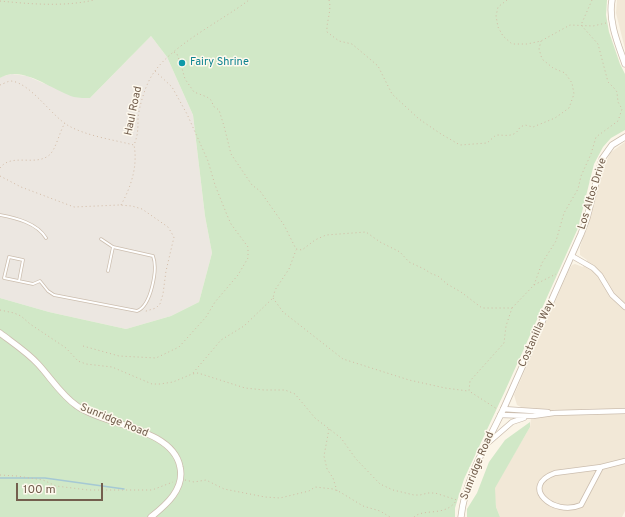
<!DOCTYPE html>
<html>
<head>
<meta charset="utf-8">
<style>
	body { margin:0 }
	#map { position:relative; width:625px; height:517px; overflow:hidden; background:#fbf5e8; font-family:Overpass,sans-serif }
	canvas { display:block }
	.scale { position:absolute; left:16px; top:483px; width:87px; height:18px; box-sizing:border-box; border:2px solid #735f4e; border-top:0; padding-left:5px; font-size:12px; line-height:14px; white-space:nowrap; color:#735f4e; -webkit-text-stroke:3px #fef9ee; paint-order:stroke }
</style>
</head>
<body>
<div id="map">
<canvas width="625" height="517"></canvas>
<div class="scale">100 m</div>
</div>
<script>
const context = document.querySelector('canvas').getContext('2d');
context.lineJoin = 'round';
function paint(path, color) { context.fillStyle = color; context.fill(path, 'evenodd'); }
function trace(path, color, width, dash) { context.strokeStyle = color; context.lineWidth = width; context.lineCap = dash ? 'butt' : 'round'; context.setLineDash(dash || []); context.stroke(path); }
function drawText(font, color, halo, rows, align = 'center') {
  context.font = font + ' Overpass,sans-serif'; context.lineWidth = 3; context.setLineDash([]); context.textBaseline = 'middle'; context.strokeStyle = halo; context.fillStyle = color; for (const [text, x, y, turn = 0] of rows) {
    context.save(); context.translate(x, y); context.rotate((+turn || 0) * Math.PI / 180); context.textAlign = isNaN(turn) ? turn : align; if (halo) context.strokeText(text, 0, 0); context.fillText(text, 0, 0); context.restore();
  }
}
paint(new Path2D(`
	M617 0H625V49L616 13Z
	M625 142V511L622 517H500L496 507 494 488 530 427 532 408H523L517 405 514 395 569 270 572 265 575 264 583 267 587 260 580 255V247L591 215 602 172 610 153Z`), '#f2e8d7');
paint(new Path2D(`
	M151 36 167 57 193 115 205 216 212 253 199 302 171 316 126 329 49 312 0 298V78L3 76 12 74 27 76 43 83 90 98Z`), '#ece7e1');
paint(new Path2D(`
	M0 0H607L606 15 609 32 620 64 625 74V130L611 138 603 147 594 164 578 228 505 391 464 479 455 508V517H0V298L49 312 126 329 171 316 199 302 212 253 205 216 193 115 167 57 151 36 90 98C85 98 79 98 74 97 53 91 22 64 0 78Z
	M530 422V427L495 488 496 507 500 517H467V509L477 493 489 462 505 440Z`), '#d1e8c7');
trace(new Path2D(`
	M0 478H45L124 489`), '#a5c8d4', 1.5);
const service = new Path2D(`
	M0 215C16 218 37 223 46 238
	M108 271 113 247
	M19 281 23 260 9 257 4 278 33 284 40 281 48 291 54 295 137 311C151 306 158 269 153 256L113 247 101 239`);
const minor = new Path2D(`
	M572 256 593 268 600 275 612 295 625 307
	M503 409 548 412
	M500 415 533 416 554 413 625 411
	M489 442 512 422 524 418
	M601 467 581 505C553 517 519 486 555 473Z
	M601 467 625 461`);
const tertiary = new Path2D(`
	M612 0C608 21 618 44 625 64
	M0 333C13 343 27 352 38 364 51 378 61 395 77 406 103 425 173 428 180 467 185 489 166 505 151 517
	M461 517C465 479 487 444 503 410 529 351 555 293 581 234L587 218 602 159 612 145 625 137`);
trace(service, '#ccbeaf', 3.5);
trace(minor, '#ccbeaf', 6);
trace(tertiary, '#ccbeaf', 7);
trace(new Path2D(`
	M329 0C332 11 326 22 327 32L339 41 352 44 364 54 378 66 392 94 419 119 441 134 460 145 487 143 496 135C506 135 515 138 520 127L525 125 533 127 555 118 569 108 574 94 572 83 565 73 553 68 542 59 539 49 541 41
	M507 0 498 7 496 16 498 27 503 36 512 44H527L541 41 570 25 593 26 606 23
	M0 1C30 4 64 7 94 0
	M174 52 177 54 181 65 185 79 194 92 207 97 212 101 213 106 219 110 224 126 231 154 252 185 260 191 284 225 296 249 302 250 315 240 326 235 366 232 380 242 400 252 409 262 424 269 432 274 438 276 447 284 461 292 482 308H512L506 326 504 343 470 381 469 391 497 409
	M0 85C3 84 8 81 11 81 31 83 52 117 69 126 87 136 114 140 134 145 138 135 138 129 138 118 139 107 145 87 151 77 168 47 220 22 249 0
	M0 168C11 153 34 166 48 156 56 151 59 132 65 123
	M0 176 21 187 74 207 119 205 132 206 142 209 168 227 174 237 166 271 163 294 160 304 156 308 143 312
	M121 205C131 187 138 166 134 145
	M534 285 542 263 556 241 564 213 578 189 581 176 591 154 596 137 618 121 622 109 618 102 617 92 614 88 608 82 598 44 581 25 592 0
	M273 298 283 312 343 359 409 380 445 388 468 391
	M512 308 534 285 556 274
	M0 310 14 313 21 316 30 324 66 348 78 361 86 364 112 367 152 384H160L173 382 192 374 198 373 245 388 264 390H285L295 394 315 418 341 438 356 459 380 484 393 490 414 495H420L428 493H435L457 500
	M83 346 119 356 156 358 179 347 206 317 215 302 238 275 248 258V247L231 224 227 215 215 185 208 161 187 114 172 87 155 71
	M193 373 221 340 244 326 273 298 275 290 289 269 296 250
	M329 429 324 456 327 469 333 478 337 491
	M0 475 17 476 43 480 56 486 88 490H152L173 482
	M185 480 194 482 206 480 224 489 265 497 280 498 309 491 315 487 333 489 340 492 363 506 380 511 390 517
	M414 517C424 508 445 517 456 501`), '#d3bba5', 1, [1, 3]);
trace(service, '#fff', 2);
trace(minor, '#fff', 4.5);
trace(tertiary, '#fff', 5.5);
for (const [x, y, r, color] of [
	[182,63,4,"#0f9aa8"]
]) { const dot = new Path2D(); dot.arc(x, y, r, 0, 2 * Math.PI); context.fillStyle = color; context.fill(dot); trace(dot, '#fef9ee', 1.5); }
drawText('11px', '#0d838f', '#fef9ee', [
	["Fairy Shrine",190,63]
], 'left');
drawText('11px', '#735f4e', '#fef9ee', [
	["Haul Road",134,111,-78],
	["Los Altos Drive",593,194,-73],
	["Costanilla Way",537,334,-66],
	["Sunridge Road",114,421,22],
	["Sunridge Road",478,466,-68]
]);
</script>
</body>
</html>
